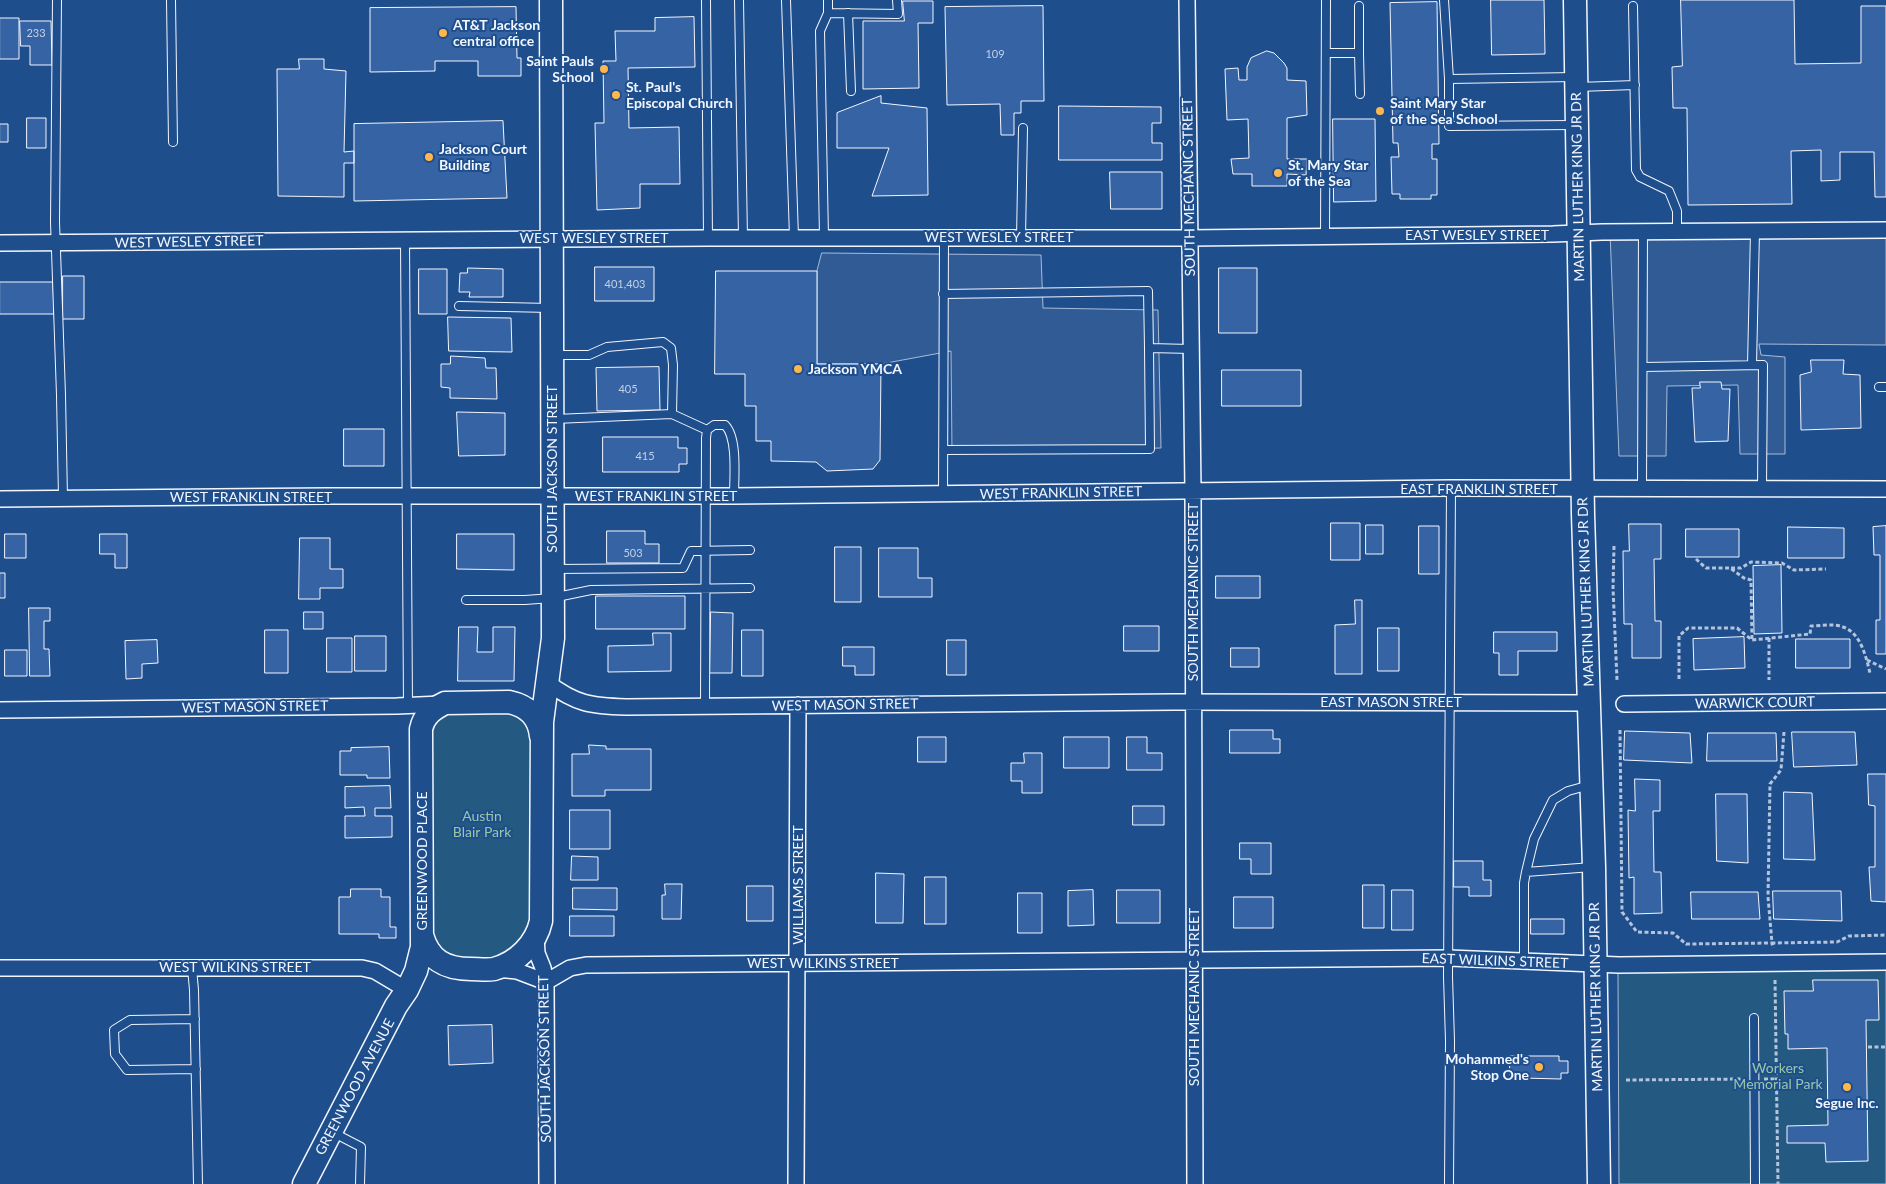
<!DOCTYPE html>
<html>
<head>
<meta charset="utf-8">
<style>
	body { margin:0 }
	canvas { display:block; background:#1f4e8c }
</style>
</head>
<body>
<canvas width="1886" height="1184"></canvas>
<script>
const context = document.querySelector('canvas').getContext('2d');
context.lineJoin = 'round';
function paint(path, color) { context.fillStyle = color; context.fill(path, 'evenodd'); }
function trace(path, color, width, dash) { context.strokeStyle = color; context.lineWidth = width; context.lineCap = dash ? 'butt' : 'round'; context.setLineDash(dash || []); context.stroke(path); }
function drawText(font, color, halo, rows, align = 'center') {
  context.font = font + ' Lato,sans-serif'; context.lineWidth = 4; context.setLineDash([]); context.textBaseline = 'middle'; context.strokeStyle = halo; context.fillStyle = color; for (const [text, x, y, turn = 0] of rows) {
    context.save(); context.translate(x, y); context.rotate((+turn || 0) * Math.PI / 180); context.textAlign = isNaN(turn) ? turn : align; if (halo) context.strokeText(text, 0, 0); context.fillText(text, 0, 0); context.restore();
  }
}
const green = new Path2D(`
	M509 702 530 712 542 911 509 963 431 955 426 716Z
	M1886 967V1184H1619L1618 971Z`);
paint(green, '#245a82');
trace(green, '#a8bbd7', 1);
const parking = new Path2D(`
	M1886 230V345L1759 344 1761 355 1785 357V454H1740L1738 385 1667 386 1666 456H1619L1610 232Z
	M822 253 1041 255 1043 308 1158 310 1161 448 952 452 951 351 881 364H817V271Z`);
paint(parking, '#305b95');
trace(parking, '#a8bbd7', 1);
const building = new Path2D(`
	M1491 0H1544L1545 54 1492 55Z
	M1681 0H1794L1795 64 1861 63V6H1886V197H1875L1874 152H1840V180L1821 181V150L1791 151 1792 204 1688 205 1687 108H1673L1672 67 1682 66Z
	M903 1H933V23H918L919 88 863 89V21H904Z
	M1437 2 1439 144H1432V159H1437V195H1431V199H1400V194H1392L1391 157H1399L1398 143H1393L1390 3Z
	M1043 6 1044 101H1021V113H1014V135H1001L1000 104 947 105 945 7Z
	M516 7 517 58H521V76H478V61H435V71L370 72V8Z
	M694 17 695 67 628 68 629 128 679 127 680 184H640V208L597 210 595 123H604L603 61H616L615 31H655V18Z
	M0 18H19V59H0Z
	M20 21H51L52 65H30V46H21Z
	M1267 51 1274 53 1284 63 1287 68V80L1306 81 1307 115 1287 118V159H1307L1306 175 1287 174V186H1252V174H1233L1231 159 1249 158 1248 119 1227 120 1225 69 1238 68 1239 80H1247V67L1251 58Z
	M299 59H324V69L346 71 344 152 354 151V163H344V197L278 196 277 69H299Z
	M881 96V103L927 108 928 195 872 196 889 148H837V113Z
	M1059 106 1161 107V123H1152V143H1162V160H1059Z
	M27 118H46V148H27Z
	M1333 119H1375L1376 201 1334 202Z
	M503 121 507 198 354 201V124Z
	M0 124H8V142H0Z
	M1110 172H1162V209H1111Z
	M595 267H654V301H595Z
	M468 268 503 269V297H469L470 292H459L460 273H467Z
	M1219 268H1257V333H1219Z
	M419 269H447V314H419Z
	M716 271H817V364H881L880 460 873 469 827 471 816 462 771 461V441H756V406H745V374H715Z
	M63 276H84V319H63Z
	M0 282H53L54 314H0Z
	M448 317 511 318 512 352 449 351Z
	M451 356 485 358 486 368H496L497 399 450 398V388L441 387V364H450Z
	M1811 360H1844L1843 374 1860 375 1861 428 1801 430 1800 375 1811 372Z
	M659 367 660 410 597 411 596 368Z
	M1222 370H1301V406H1222Z
	M1700 382H1721L1722 389H1730L1728 441 1695 442 1692 388H1700Z
	M457 412 505 413V455L459 456Z
	M344 429H384V466H344Z
	M603 437H678V448H687V464H679V472H603Z
	M1331 523H1360V560H1331Z
	M1629 524H1661V559H1654L1655 621H1661V658H1632V624H1624L1623 551H1629Z
	M1366 525H1383V554H1366Z
	M1419 526H1439V574H1419Z
	M1886 526V654H1876V620H1880V555H1874L1873 527Z
	M1788 527 1844 528V558H1788Z
	M1686 529H1739V557H1686Z
	M607 531H645V544H659V563H607Z
	M5 534H26V558H5Z
	M100 534H127V568H115V554H100Z
	M457 534H514V570L457 569Z
	M300 538H330V569H343V588H320V599H299Z
	M835 547H861V602H835Z
	M879 548H918V578H932V597H879Z
	M1781 565 1782 633 1754 634 1753 566Z
	M0 573H5V598H0Z
	M1216 576H1260V598H1216Z
	M596 596H685V629H596Z
	M1355 600H1362V674H1335V625L1355 624Z
	M29 608H50V621H44V649H49L50 676H30Z
	M304 612H323V629H304Z
	M711 612 733 613 732 673H710Z
	M1124 626H1159V651H1124Z
	M459 627H478L477 652H493V627H515L514 681H458Z
	M1378 628H1399V671H1378Z
	M265 630H288V673H265Z
	M742 630H763V676H742Z
	M1494 632H1557V651H1518V675H1499V653H1494Z
	M653 633H671V671L608 672V646L653 645Z
	M355 636H386V671H355Z
	M1744 637 1745 668 1694 670 1693 639Z
	M327 638H352V672H327Z
	M1796 639H1850V668H1796Z
	M157 640 158 663 142 664V678L126 679 125 641Z
	M947 640H966V675H947Z
	M843 647H874V675H855V666H843Z
	M1231 648H1259V667H1231Z
	M5 650H27V676H5Z
	M1230 730H1273V739H1280V753H1230Z
	M1625 731 1690 733 1692 763 1624 760Z
	M1792 732H1855L1857 765 1794 767Z
	M1708 733H1776L1777 761H1707Z
	M918 737H946V762H918Z
	M1064 737H1109V768H1064Z
	M1127 737H1147V753H1162V770H1127Z
	M589 745 606 746V749H651V790H605V796H572V754H589Z
	M389 747 390 778H367V775H340V751H351V748Z
	M1024 753H1042V793H1022V781H1011V763H1024Z
	M1868 774H1886V902L1871 901 1869 867H1875V806L1869 805Z
	M1635 779 1660 780V811H1653L1654 872H1661L1662 913 1634 914V877L1629 878 1628 810 1635 811Z
	M390 786 391 808H375V816H392V837L345 838V816H365L364 807 345 808V787Z
	M1784 792 1812 793 1815 860 1784 859Z
	M1716 794H1747L1748 863 1717 861Z
	M1133 806H1164V825H1133Z
	M570 810H610V849H570Z
	M1240 843H1271V874H1251V859H1240Z
	M572 856 598 857V880H571Z
	M1454 861H1483V880H1491V896H1469V887H1454Z
	M876 873 904 874 903 923H876Z
	M925 877H946V924H925Z
	M665 884H682L681 919H662V895H665Z
	M1363 885H1384V928H1363Z
	M747 886H773V921H747Z
	M573 888H617V910L573 909Z
	M351 889H381V897H390V927H396V938H379V934H339V897H350Z
	M1093 890 1094 925 1068 926V891Z
	M1117 890H1160V923H1117Z
	M1392 890H1413V930H1392Z
	M1773 891H1841L1842 921 1774 919Z
	M1691 892H1758L1760 919H1692Z
	M1018 893H1042V933H1018Z
	M1234 897H1273V928H1234Z
	M570 916H614V936H570Z
	M1531 919H1564V934H1531Z
	M1813 980H1878L1879 1020H1866L1868 1161 1826 1162 1825 1143H1787V1126L1828 1125 1827 1048 1788 1049V1034H1785L1784 991H1813Z
	M492 1025 493 1063 449 1065 448 1026Z
	M1510 1056H1559V1061H1568V1073H1561V1079L1521 1078V1075H1510Z`);
paint(building, '#3563a3');
trace(building, '#f2f6ff', 1);
const lane = new Path2D(`
	M57 0 55 222 61 395 63 498
	M171 0 173 142
	M706 0 708 238
	M739 0 743 238
	M786 0 794 237
	M828 0V13L898 14 897 0
	M1444 0 1449 79
	M1633 6 1636 170 1640 177 1669 191 1677 211V232
	M848 13 851 91
	M1326 53H1359V6
	M1359 53 1360 94
	M1578 87 1635 85
	M1574 125 1449 126V79L1575 77
	M824 237 820 31 828 13
	M1325 237 1326 0
	M1021 238 1023 128
	M405 240 408 705
	M943 294 1148 291 1149 348
	M459 306 550 308
	M554 355H589L607 347 663 342 671 348 673 365 672 414 555 419
	M1752 365 1755 231
	M1643 367 1763 365 1762 488
	M1879 387H1886
	M672 414 707 430
	M943 450 1150 449 1149 348 1191 349
	M1642 489 1643 231
	M943 494 944 237
	M555 569 683 568 691 551 750 550
	M466 600H525L552 598 591 590 750 588
	M705 706 706 438 707 430 714 425H725C738 438 734 478 734 496
	M1526 872 1534 839 1553 800 1568 791 1590 785
	M1524 961V883L1526 872 1592 867
	M192 968 194 990 198 1184
	M1754 1018 1755 1184
	M195 1019 130 1020 114 1030 115 1054 127 1070 196 1069
	M332 1132 361 1147 360 1184
	M1449 1184 1450 1041 1448 977 1451 488`);
const street = new Path2D(`
	M1187 0 1193 491 1195 1184
	M0 243 708 238H1189L1553 234 1602 232 1886 230
	M0 499 325 496H734L1451 488 1886 489
	M548 683C576 704 591 706 626 707L1174 702 1589 703
	M1624 704 1886 701
	M0 710 397 706 441 704
	M536 936 537 953 543 968 546 982 547 1184
	M0 968H362L375 971 407 990
	M497 969 517 971 546 982
	M546 982 570 968 586 965 1449 958 1619 965 1886 962
	M796 1184 798 705`);
const secondary = new Path2D(`
	M1575 0 1583 514 1594 867 1599 1184
	M422 935C429 960 445 969 471 969 478 969 487 970 494 969 517 963 536 944 541 921L542 722 553 638 551 0
	M304 1184 396 1006 407 990 416 971 422 947 421 729C424 715 433 709 445 703L509 702C528 706 539 717 541 736`);
trace(lane, '#f2f6ff', 10);
trace(street, '#f2f6ff', 18);
trace(secondary, '#f2f6ff', 25);
trace(new Path2D(`
	M1614 546 1613 588 1617 680
	M1696 559 1706 568H1730L1744 578 1751 580 1752 639
	M1731 568H1741L1751 562 1782 563 1794 570 1826 569
	M1769 638V680
	M1867 660 1886 669
	M1679 679V636L1688 628H1737L1752 640 1810 634 1811 626C1820 626 1834 623 1843 627 1861 633 1866 657 1870 673
	M1620 730 1622 912 1637 932 1673 933 1686 944 1772 943 1773 948
	M1784 732 1781 770 1770 784 1768 897 1772 943 1837 942 1849 936 1886 935
	M1775 980 1778 1184
	M1868 1047H1886
	M1764 1079H1777
	M1626 1080 1743 1079`), '#b3c4dc', 3, [4, 2.5]);
trace(lane, '#1f4e8c', 8);
trace(street, '#1f4e8c', 15);
trace(secondary, '#1f4e8c', 22);
for (const [x, y, r, color] of [
	[443,33,5,"#ffb74d"],
	[604,69,5,"#ffb74d"],
	[616,95,5,"#ffb74d"],
	[1380,111,5,"#ffb74d"],
	[429,157,5,"#ffb74d"],
	[1278,173,5,"#ffb74d"],
	[798,369,5,"#ffb74d"],
	[1539,1067,5,"#ffb74d"],
	[1847,1087,5,"#ffb74d"]
]) { const dot = new Path2D(); dot.arc(x, y, r, 0, 2 * Math.PI); context.fillStyle = color; context.fill(dot); trace(dot, '#1f4e8c', 2); }
drawText('11px', '#c3d1e8', null, [
	["233",36,33],
	["109",995,54],
	["401,403",625,284],
	["405",628,389],
	["415",645,456],
	["503",633,553]
]);
drawText('bold 14px', '#f2f6ff', '#1f4e8c', [
	["AT&T Jackson",453,25],
	["central office",453,41],
	["Saint Pauls",594,61,"right"],
	["School",594,77,"right"],
	["St. Paul's",626,87],
	["Episcopal Church",626,103],
	["Saint Mary Star",1390,103],
	["of the Sea School",1390,119],
	["Jackson Court",439,149],
	["Building",439,165],
	["St. Mary Star",1288,165],
	["of the Sea",1288,181],
	["Jackson YMCA",808,369],
	["Mohammed's",1529,1059,"right"],
	["Stop One",1529,1075,"right"],
	["Segue Inc.",1847,1103,"center"]
], 'left');
drawText('14px', '#f2f6ff', '#1f4e8c', [
	["SOUTH MECHANIC STREET",1189,187,-91],
	["MARTIN LUTHER KING JR DR",1578,187,-91],
	["EAST WESLEY STREET",1477,235],
	["WEST WESLEY STREET",999,237],
	["WEST WESLEY STREET",594,238],
	["WEST WESLEY STREET",189,242,-1],
	["SOUTH JACKSON STREET",552,469,-90],
	["EAST FRANKLIN STREET",1479,489],
	["WEST FRANKLIN STREET",1061,493,-1],
	["WEST FRANKLIN STREET",656,496],
	["WEST FRANKLIN STREET",251,497],
	["SOUTH MECHANIC STREET",1193,592,-90],
	["MARTIN LUTHER KING JR DR",1586,592,-92],
	["EAST MASON STREET",1391,702],
	["WARWICK COURT",1755,703,-1],
	["WEST MASON STREET",845,705,-1],
	["WEST MASON STREET",255,707,-1],
	["GREENWOOD PLACE",422,861,-90],
	["WILLIAMS STREET",798,885,-90],
	["EAST WILKINS STREET",1495,961,2],
	["WEST WILKINS STREET",823,963],
	["WEST WILKINS STREET",235,967],
	["SOUTH MECHANIC STREET",1194,997,-90],
	["MARTIN LUTHER KING JR DR",1596,997,-91],
	["SOUTH JACKSON STREET",545,1059,-91],
	["GREENWOOD AVENUE",355,1087,-62]
]);
drawText('14px', '#97c8a6', '#1f4e8c', [
	["Austin",482,816],
	["Blair Park",482,832],
	["Workers",1778,1068],
	["Memorial Park",1778,1084]
]);
</script>
</body>
</html>
